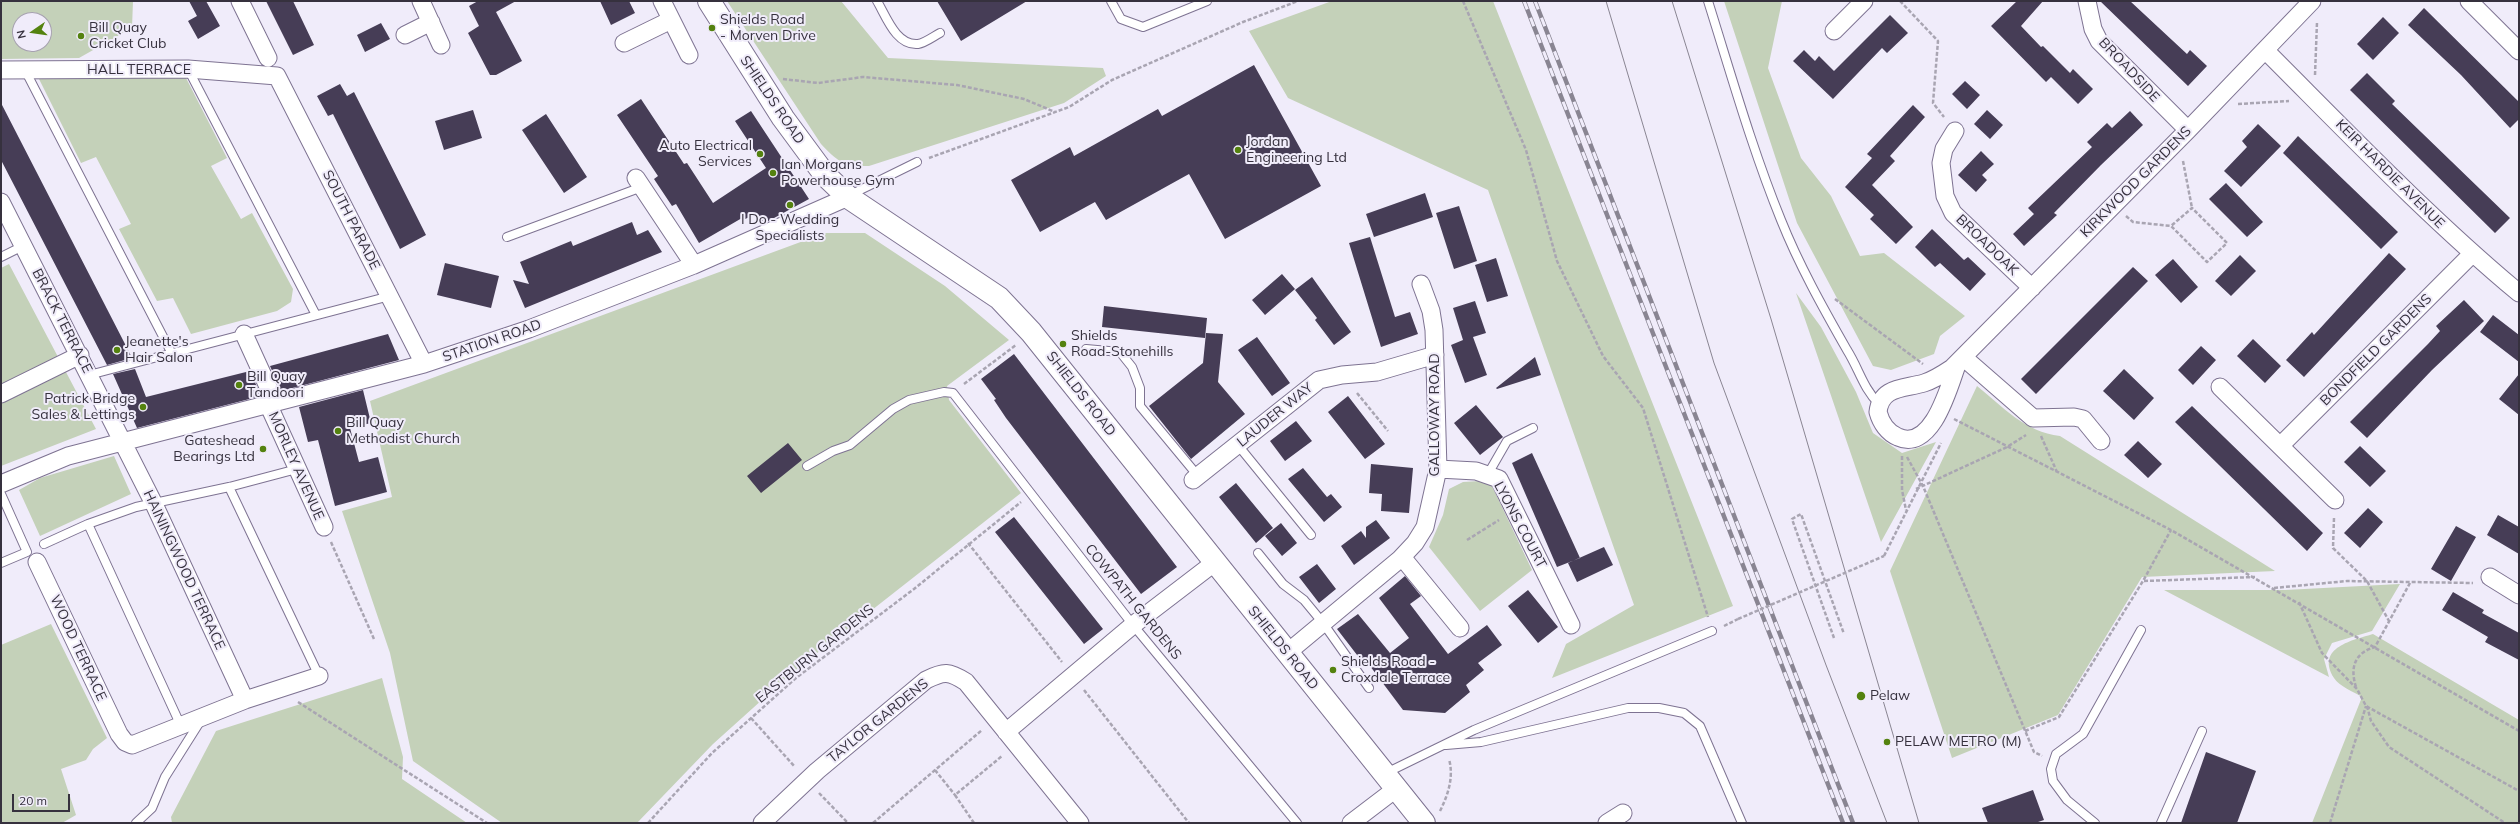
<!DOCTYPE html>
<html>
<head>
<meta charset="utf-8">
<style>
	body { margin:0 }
	#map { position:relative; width:2520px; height:824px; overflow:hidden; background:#f0ecfa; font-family:Mulish,sans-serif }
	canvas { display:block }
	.frame { position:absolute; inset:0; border:2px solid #36313e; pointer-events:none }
	.north { position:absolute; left:12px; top:12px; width:40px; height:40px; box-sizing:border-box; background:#f0ecfa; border:1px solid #a6a1af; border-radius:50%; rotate:257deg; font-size:11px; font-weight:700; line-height:16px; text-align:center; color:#36313e }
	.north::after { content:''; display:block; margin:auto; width:14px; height:18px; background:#54820f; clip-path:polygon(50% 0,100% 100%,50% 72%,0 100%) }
	.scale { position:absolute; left:12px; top:794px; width:58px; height:18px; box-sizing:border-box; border:2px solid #36313e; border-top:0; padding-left:5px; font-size:12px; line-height:14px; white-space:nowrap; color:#36313e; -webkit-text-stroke:3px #f0ecfa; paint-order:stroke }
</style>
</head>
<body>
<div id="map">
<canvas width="2520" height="824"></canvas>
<div class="frame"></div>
<div class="north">N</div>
<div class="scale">20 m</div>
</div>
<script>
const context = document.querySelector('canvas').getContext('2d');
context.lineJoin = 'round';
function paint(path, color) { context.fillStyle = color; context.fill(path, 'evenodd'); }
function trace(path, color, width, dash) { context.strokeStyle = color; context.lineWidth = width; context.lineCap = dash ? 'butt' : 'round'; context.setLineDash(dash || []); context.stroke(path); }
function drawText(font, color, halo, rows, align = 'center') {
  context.font = font + ' Mulish,sans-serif'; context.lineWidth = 4; context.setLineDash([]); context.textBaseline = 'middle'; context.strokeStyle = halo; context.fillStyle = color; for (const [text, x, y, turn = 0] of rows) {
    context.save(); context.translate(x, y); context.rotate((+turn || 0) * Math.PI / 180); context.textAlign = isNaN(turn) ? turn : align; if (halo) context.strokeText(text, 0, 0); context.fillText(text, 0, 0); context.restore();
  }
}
paint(new Path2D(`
	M1 1H133L132 28 79 58 1 59ZM20 20H44V44H20Z
	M727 1H841L888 58 1103 68 1106 76 1064 103 869 166C845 167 838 162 821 144Z
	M1332 1H1493L1733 606 1552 678 1566 644 1634 605 1488 190 1288 98 1249 31Z
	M1724 1H1782L1768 68 1801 158 1831 196 1860 256 1884 253 1965 316 1940 336 1934 354 1891 370 1873 366 1797 223Z
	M185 76 227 158 211 166 241 219 252 213 293 289 291 302 277 311 191 334 173 298 157 301 119 229 131 224 96 157 81 163 39 79Z
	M825 233H865L945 286 1009 340 947 386 949 400 1021 493 793 672 713 744 637 823H502L413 761 390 653 342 511 392 497 370 401Z
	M9 264 96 429 1 466V268Z
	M1796 293 1821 327 1856 392 1873 433 1902 453 1936 442 1881 542Z
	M1977 386C2003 407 2025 432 2060 436L2275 571 2142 577 2058 715 1952 758 1890 571Z
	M114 456 131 494 40 536 19 490 40 478Z
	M1480 481 1492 486 1532 570 1480 611 1429 547 1443 515 1449 489 1463 482Z
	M2400 584 2372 631 2332 643 2324 659 2329 677 2164 590H2285Z
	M51 624 107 738 93 749 86 760 61 769 76 815 62 823H1V645Z
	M2373 634 2519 720V823H2312L2362 697C2354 692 2339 686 2334 678 2315 647 2354 640 2373 634Z
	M382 678 403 757 402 779 467 823H172L171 817 216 731Z`), '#c4d1b9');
paint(new Path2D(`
	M189 1H206L220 26 198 39 188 21 197 16Z
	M266 1H293L314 45 293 55Z
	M478 1H516L496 12 522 61 496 75H490L468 33 479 26 469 6Z
	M600 1H629L635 13 611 25Z
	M937 1H1027L961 41Z
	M2017 1H2043L2021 26 2041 47 2043 46 2070 73 2073 69 2093 89 2078 104 2051 77 2046 82 1991 26Z
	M2100 1H2130L2187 54 2190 50 2207 66 2188 86Z
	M2424 8 2519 102V119L2510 128 2461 75 2408 25Z
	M1890 15 1908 33 1887 53 1882 48 1833 99 1793 61 1804 50 1815 61 1819 56 1834 71Z
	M2383 17 2399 33 2373 60 2357 44Z
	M381 23 390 39 365 52 357 35Z
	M1254 65 1321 186 1225 239 1189 174 1106 220 1095 202 1040 232 1011 180 1070 147 1074 156 1158 109 1162 116Z
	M2367 73 2395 101 2392 104 2510 218 2495 233 2350 90Z
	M1965 81 1980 95 1967 109 1952 94Z
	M340 84 347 96 354 92 426 235 400 249 333 114 328 116 317 96Z
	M641 99 684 164 687 163 713 203 766 168 735 121 751 111 809 199 763 224 756 214 743 220 742 218 699 243 676 204 672 206 654 179 658 176 617 115Z
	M1 103 124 342 132 358 107 365 15 187 1 160Z
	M1913 105 1925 117 1890 156 1895 161 1872 185 1913 227 1896 244 1870 219 1874 215 1845 187 1872 158 1867 154Z
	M473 110 482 138 444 150 435 121Z
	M1987 110 2003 125 1990 139 1974 124Z
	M2130 111 2143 125 2101 165 2054 213 2057 215 2024 246 2013 234 2034 214 2028 208 2092 147 2087 142 2107 123 2112 128Z
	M546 114 587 177 564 193 522 130Z
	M2258 124 2281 146 2241 187 2224 171 2247 147 2242 141Z
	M2298 136 2398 232 2381 249 2283 153Z
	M1981 151 1994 164 1982 175 1987 180 1976 192 1958 175Z
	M2226 183 2263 222 2247 237 2209 199Z
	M1425 193 1433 217 1374 237 1366 214Z
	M1459 206 1477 261 1454 269 1436 213Z
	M632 222 637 235 648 230 662 252 525 308 513 280 529 284 520 262 571 241 573 246Z
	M1932 229 1964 260 1968 257 1986 274 1970 291 1940 263 1935 267 1915 247Z
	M1370 237 1395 317 1410 312 1418 334 1381 347 1349 243Z
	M2389 253 2406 269 2304 377 2286 360 2312 332 2314 335Z
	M2240 255 2256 271 2231 296 2215 281Z
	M1496 258 1508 296 1487 302 1475 265Z
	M2173 259 2198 287 2181 303 2155 275Z
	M445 263 499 276 491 308 437 295Z
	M2133 267 2148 281 2036 394 2021 379Z
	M1282 274 1295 289 1265 315 1252 300Z
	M1312 277 1351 332 1334 345 1315 320 1317 318 1295 290Z
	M2464 300 2484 321 2432 370 2367 438 2350 422 2428 344 2440 331 2436 326Z
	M1475 301 1486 333 1473 337 1487 375 1465 383 1451 345 1463 340 1453 308Z
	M1104 306 1207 318 1205 338 1102 327Z
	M2493 315 2519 335V362L2480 332Z
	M1206 333 1223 334 1218 382 1245 414 1191 459 1149 406 1203 363Z
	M388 334 399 360 281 391 270 366Z
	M1257 337 1290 383 1272 396 1238 350Z
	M2253 339 2281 366 2265 383 2237 356Z
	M2201 346 2216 360 2193 385 2178 370Z
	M1014 354 1177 567 1141 594 1006 418 994 400 996 399 981 379Z
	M1535 357 1541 375 1497 389 1496 388Z
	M135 369 146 397 250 371 261 396 137 428 113 374Z
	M2124 369 2154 398 2134 420 2103 391Z
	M2519 374V415L2499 399Z
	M363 390 371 423 350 428 359 462 378 457 387 492 335 506 318 440 308 442 299 407Z
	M1348 396 1385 444 1365 459 1328 412Z
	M1476 405 1503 437 1480 455 1454 423Z
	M2192 406 2323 533 2307 551 2175 422Z
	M1296 421 1312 441 1285 461 1270 441Z
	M2138 441 2162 464 2148 478 2124 455Z
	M788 443 802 460 761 493 747 476Z
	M2360 446 2386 471 2370 487 2344 462Z
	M1532 453 1580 558 1557 567 1512 463Z
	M1371 464 1413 468 1409 513 1381 511 1382 494 1369 493Z
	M1303 468 1327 497 1331 494 1342 507 1324 522 1288 479Z
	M1236 483 1273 528 1256 543 1219 497Z
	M2368 508 2383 522 2360 548 2344 533Z
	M2498 515 2519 527V554L2487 535Z
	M1014 517 1103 629 1084 644 995 532Z
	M1376 520 1390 538 1354 565 1341 546 1361 531 1366 538V527Z
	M1281 523 1297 543 1282 556 1265 536Z
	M2456 526 2476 537 2451 581 2431 569Z
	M1604 547 1613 565 1577 582 1568 563Z
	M1317 564 1336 589 1319 603 1299 577Z
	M1405 576 1421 596 1410 604 1448 654 1487 625 1502 645 1478 663 1484 670 1466 685 1470 692 1445 713 1403 710 1367 662 1364 664 1337 629 1358 614 1390 653 1409 638 1379 598Z
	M1528 590 1558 627 1538 643 1508 606Z
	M2453 592 2484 610 2482 613 2519 633V660L2485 642 2488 637 2442 610Z
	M2206 752 2256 771 2237 823H2181Z
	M2033 790 2044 820 2035 823H1988L1982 808Z`), '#463d56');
const lane = new Path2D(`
	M877 1C886 16 896 46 918 44 925 43 934 36 940 33
	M1111 1 1121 19 1143 27 1207 1
	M1708 1C1731 74 1752 149 1781 220 1799 265 1823 308 1847 350 1859 369 1863 388 1879 404
	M188 69 316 315
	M25 70 171 352
	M850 195 917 162
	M507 237 642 187
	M1 257 23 246
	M1086 349 1120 352 1132 367 1140 388V406L1198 476
	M89 375 390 296
	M1237 444 1311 535
	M807 466 833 451 850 445 893 409 909 400 944 392 953 393 1133 625 1297 823
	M1488 474 1507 441 1533 428
	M229 487 319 676
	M1 494 27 552 1 563
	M88 524 181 726
	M44 544 88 524 136 507 229 487 297 469
	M1258 553 1283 584 1304 600 1323 623 1369 688
	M1446 745 1481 742 1628 708H1659L1684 713 1700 726 1742 823
	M1386 773 1474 730 1712 631
	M136 823 152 808 165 777 201 720
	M2095 823 2067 800 2053 781 2051 769 2056 754 2083 734 2141 630
	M2161 823 2202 731`);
const street = new Path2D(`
	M240 1 268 58
	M421 1 441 45
	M662 1 689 55
	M2087 1 2093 29 2099 41 2188 130
	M2469 1 2519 51
	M1834 31 1864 1
	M405 35 431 22
	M624 43 671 20
	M2265 50C2348 133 2429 218 2519 293
	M1 70 188 69 277 76 424 364
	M1955 131 1944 149 1941 163 1945 196 1953 213 2032 288
	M636 178 694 265
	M1 202 154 504 245 700
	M244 334 275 402
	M1963 357 2033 418 2074 417 2083 419 2101 441
	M1958 362C1950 383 1933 453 1898 437 1888 433 1881 423 1878 412 1881 386 1904 389 1924 383 1934 380 1943 374 1952 368L2188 130 2312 1
	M2220 387 2335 500
	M1 394 80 355
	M268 404 324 527
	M2280 446 2472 254
	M1438 469 1476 471 1499 479 1571 625
	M1193 480 1319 380 1342 375 1377 372 1435 355
	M1 484 68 456 424 364 529 329 694 265 848 197
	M1402 557 1460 628
	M37 562 119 734 125 742 132 745 245 700 319 676
	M2490 577 2519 595
	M1287 653 1400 559 1415 543 1425 527 1438 469 1434 330 1431 311 1421 284
	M1006 732 1133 625 1214 563
	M762 823 817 771 926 680C944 671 949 671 966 682L1080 823
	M1351 823 1397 788
	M1607 823 1623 813`);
const primary = new Path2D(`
	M709 1 783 118 825 175 848 197 999 298 1031 332 1424 823`);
trace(lane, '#7e7392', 10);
trace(street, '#7e7392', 19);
trace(primary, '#7e7392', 24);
trace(new Path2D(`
	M1463 1 1526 150 1557 261 1603 356 1643 408 1708 617
	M1900 1 1938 41 1933 103 1944 117
	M2315 75 2317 22
	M783 79 818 83 863 77 957 85 1024 99 1055 112
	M2238 104 2289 101
	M929 158 1069 107 1112 80 1243 22 1298 1
	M2183 161 2192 208
	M2126 216 2133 222 2171 226 2207 262 2227 243 2192 208 2171 226
	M1835 299 1923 364
	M964 384 1016 345
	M1357 393 1388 431
	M1954 419 2171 530 2519 731
	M2041 436 2057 472
	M1902 456V490L1906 510
	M1907 457 1923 486 2034 752 2042 756
	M1916 489 2007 447 2026 435
	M2334 518 2333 548 2367 581 2389 621
	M1467 540 1499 520
	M331 542 374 639
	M968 543 1062 662
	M1884 556 1941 443
	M2144 581 2255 577
	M2274 588 2347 581 2473 583
	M2299 602 2322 653 2357 689 2366 706 2519 791
	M1724 626 1738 619
	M1834 638 1792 519 1801 514 1844 634
	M2356 687C2350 668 2354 653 2375 647L2410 583
	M1084 690 1189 823
	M298 702 487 823
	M2367 706 2371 721 2389 747 2505 823
	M751 718 795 767
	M2025 731 2059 717 2143 581 2171 530
	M935 770 955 795
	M819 793 848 823
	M1440 811C1448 795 1454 777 1449 759
	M648 823 712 753 796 678 914 589 1021 502
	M873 823 982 730
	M974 823 955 795 1002 756
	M2330 823 2366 706`), '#a9a5b2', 2.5, [4, 2]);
trace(lane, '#fff', 8);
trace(street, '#fff', 17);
trace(primary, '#fff', 22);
trace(new Path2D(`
	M1606 1 1714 363 1826 665 1887 823
	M1672 1 1771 319 1919 823`), '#898592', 1);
const rail = new Path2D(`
	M1524 1 1843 823
	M1535 1 1853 823`);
trace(rail, '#898592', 4.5);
trace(rail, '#f0ecfa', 3, [9]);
trace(new Path2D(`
	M1738 619 1884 556`), '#a9a5b2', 2.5, [4, 2]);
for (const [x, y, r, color] of [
	[712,28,4,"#54820f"],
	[81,36,4,"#54820f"],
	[1238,150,4,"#54820f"],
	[760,154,4,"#54820f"],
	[773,173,4,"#54820f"],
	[790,205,4,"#54820f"],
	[1063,344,4,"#54820f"],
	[117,350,4,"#54820f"],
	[239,385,4,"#54820f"],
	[143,407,4,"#54820f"],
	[338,431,4,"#54820f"],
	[263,449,4,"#54820f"],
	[1333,670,4,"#54820f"],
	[1861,696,5,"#54820f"],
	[1887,742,4,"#54820f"]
]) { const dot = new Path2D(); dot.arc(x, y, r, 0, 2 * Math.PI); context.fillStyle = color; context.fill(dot); trace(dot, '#f0ecfa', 1.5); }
drawText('14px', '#36313e', '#f0ecfa', [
	["Shields Road",720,20],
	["- Morven Drive",720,36],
	["Bill Quay",89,28],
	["Cricket Club",89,44],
	["Jordan",1246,142],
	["Engineering Ltd",1246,158],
	["Auto Electrical",752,146,"right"],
	["Services",752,162,"right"],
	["Ian Morgans",781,165],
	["Powerhouse Gym",781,181],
	["I Do - Wedding",790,220,"center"],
	["Specialists",790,236,"center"],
	["Shields",1071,336],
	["Road-Stonehills",1071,352],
	["Jeanette's",125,342],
	["Hair Salon",125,358],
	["Bill Quay",247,377],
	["Tandoori",247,393],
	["Patrick Bridge",135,399,"right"],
	["Sales & Lettings",135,415,"right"],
	["Bill Quay",346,423],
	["Methodist Church",346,439],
	["Gateshead",255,441,"right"],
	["Bearings Ltd",255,457,"right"],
	["Shields Road -",1341,662],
	["Croxdale Terrace",1341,678],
	["Pelaw",1870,696],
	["PELAW METRO (M)",1895,742]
], 'left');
drawText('14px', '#36313e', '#f0ecfa', [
	["HALL TERRACE",139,70],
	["BROADSIDE",2129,70,47],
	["SHIELDS ROAD",772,100,56],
	["KEIR HARDIE AVENUE",2390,174,45],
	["KIRKWOOD GARDENS",2136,182,-45],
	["SOUTH PARADE",351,220,63],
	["BROADOAK",1987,245,44],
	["BRACK TERRACE",62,321,63],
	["STATION ROAD",492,341,-19],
	["BONDFIELD GARDENS",2376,350,-45],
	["SHIELDS ROAD",1081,394,52],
	["LAUDER WAY",1275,415,-39],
	["GALLOWAY ROAD",1435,415,-90],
	["MORLEY AVENUE",296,466,66],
	["LYONS COURT",1520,525,62],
	["HAININGWOOD TERRACE",184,570,65],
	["COWPATH GARDENS",1133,602,51],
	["WOOD TERRACE",78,648,65],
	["SHIELDS ROAD",1283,648,51],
	["EASTBURN GARDENS",815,654,-39],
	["TAYLOR GARDENS",878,721,-39]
]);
</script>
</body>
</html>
